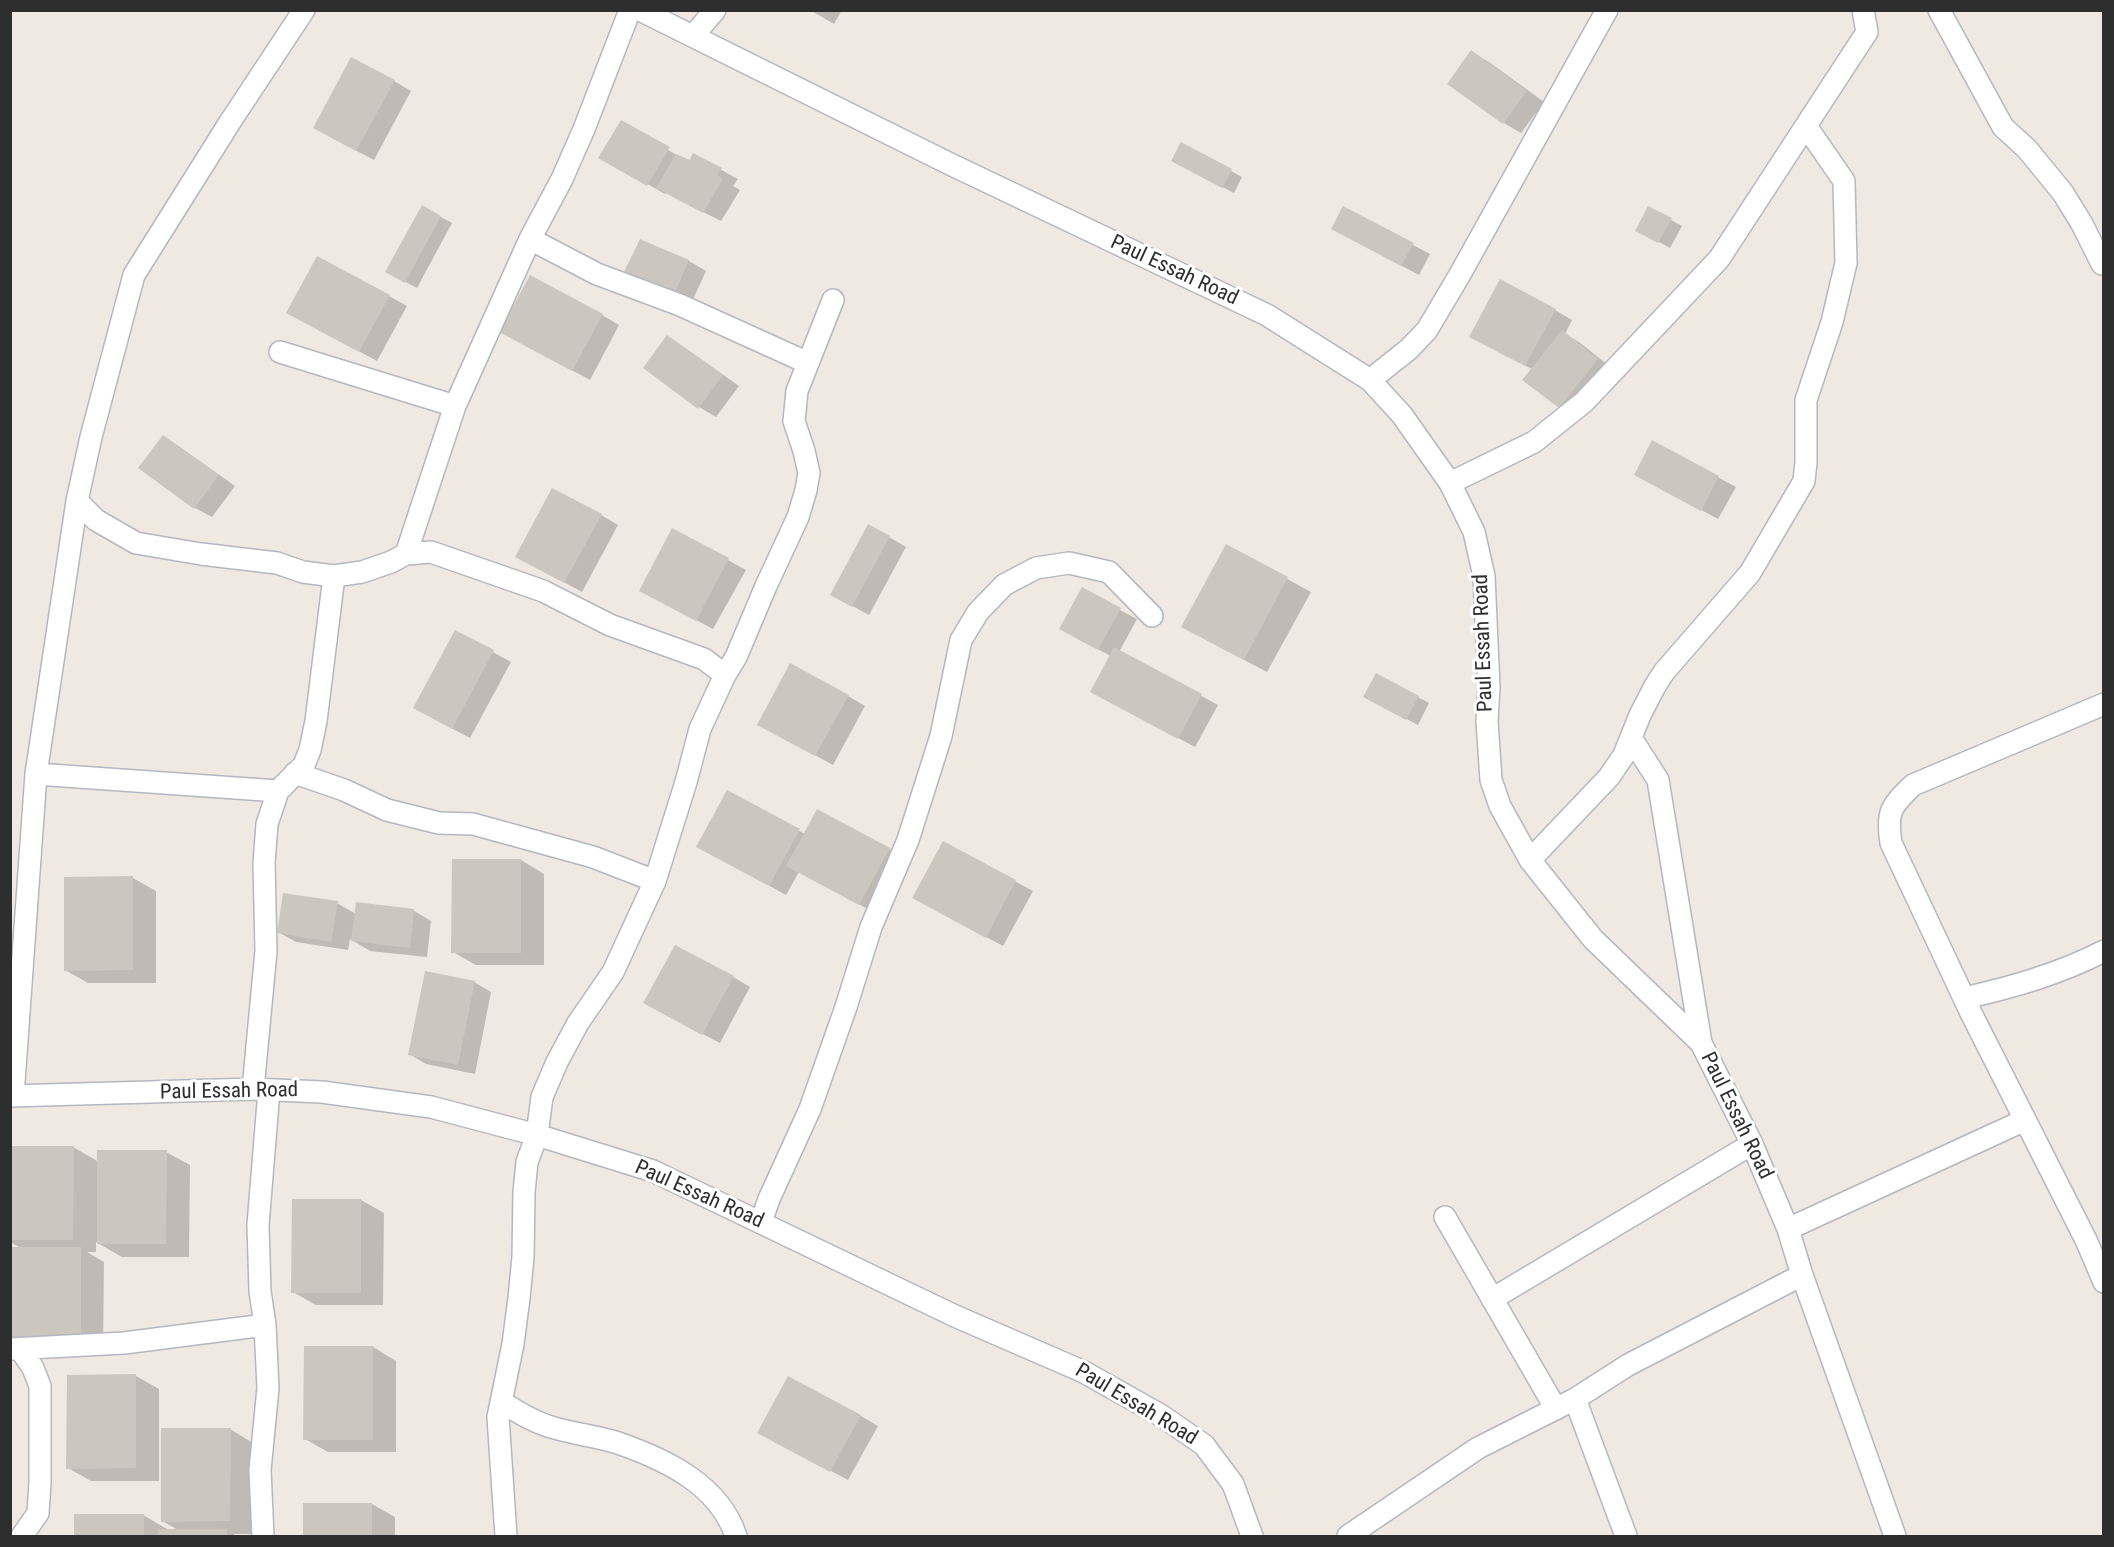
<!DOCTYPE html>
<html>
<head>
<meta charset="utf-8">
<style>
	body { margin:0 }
	#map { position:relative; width:2114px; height:1547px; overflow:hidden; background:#efe9e1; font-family:"Roboto Condensed",sans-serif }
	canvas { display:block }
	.frame { position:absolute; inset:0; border:12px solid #2e2e2e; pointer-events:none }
</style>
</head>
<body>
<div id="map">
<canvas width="2114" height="1547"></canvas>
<div class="frame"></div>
</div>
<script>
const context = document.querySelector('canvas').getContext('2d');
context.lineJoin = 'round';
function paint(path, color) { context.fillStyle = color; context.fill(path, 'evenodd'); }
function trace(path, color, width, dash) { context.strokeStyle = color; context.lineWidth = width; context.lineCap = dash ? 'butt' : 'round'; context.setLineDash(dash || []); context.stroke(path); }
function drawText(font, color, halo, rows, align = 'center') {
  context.font = font + ' "Roboto Condensed",sans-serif'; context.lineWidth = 6; context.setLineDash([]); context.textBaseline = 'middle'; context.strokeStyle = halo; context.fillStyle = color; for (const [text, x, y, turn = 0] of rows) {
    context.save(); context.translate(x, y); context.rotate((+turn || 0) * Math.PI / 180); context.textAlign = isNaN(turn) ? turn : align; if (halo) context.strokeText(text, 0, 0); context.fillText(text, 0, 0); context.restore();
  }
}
paint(new Path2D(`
	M810 10H842L834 24Z
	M1472 52 1489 62 1544 102 1521 133 1504 123Z
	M394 81 411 91 374 160 332 138Z
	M621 122 690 163 694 155 738 179 733 186 740 190 721 221 666 193 665 194 600 157Z
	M1182 144 1242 177 1234 193 1184 167Z
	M422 207 452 223 417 288 387 272Z
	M1649 208 1682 226 1670 248 1637 230Z
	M1350 238 1413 245 1430 254 1419 275Z
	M641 241 689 261 706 271 690 306 642 283Z
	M389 296 407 306 377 361 305 322Z
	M1555 310 1572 320 1565 334 1579 342 1614 370 1577 417 1560 407 1524 379 1532 369 1488 346Z
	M602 315 619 325 590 380 518 341Z
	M667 337 684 347 739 386 716 417 699 407Z
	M163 437 180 447 235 486 212 517 195 508 140 468Z
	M1653 442 1736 487 1718 519 1653 484Z
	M601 515 618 525 582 592 534 566Z
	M673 530 746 570 713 629 658 600Z
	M889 537 906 547 869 615 849 604Z
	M1227 546 1311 592 1267 672 1206 640Z
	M1120 610 1137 619 1119 652 1218 705 1195 747 1109 701 1111 656 1078 639Z
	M456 632 511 662 470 738 432 718Z
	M848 696 865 706 833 765 776 734Z
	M1418 697 1429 703 1418 725 1376 703Z
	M727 792 805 834 889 849 906 859 877 914 799 872 786 895 715 856Z
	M944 843 1033 891 1003 946 932 908Z
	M521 860 544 874V965H476L453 952Z
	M65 878H133L156 891V983H88L65 970Z
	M337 903 356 914 358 904 414 911 431 921 427 957 370 951 350 939 348 950 296 942 278 932Z
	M733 977 750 987 720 1043 662 1013Z
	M474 982 491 992 475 1074 426 1064 409 1054Z
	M10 1147H73L99 1162 166 1152 190 1165 189 1257H122L96 1242V1252H87L104 1262 103 1353H36L21 1248 10 1242Z
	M361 1200 384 1213 383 1305H316L293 1292Z
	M373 1347 396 1361V1452H328L305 1439Z
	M136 1376 159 1389V1481H91L68 1468Z
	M861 1416 878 1426 848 1480 776 1442Z
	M230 1429 253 1443V1534H233L237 1536H76V1515H143L167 1529V1531H180L162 1521Z
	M304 1504H372L395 1517V1536H304Z`), '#0003');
paint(new Path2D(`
	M1471 50 1527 91 1503 124 1447 84Z
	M351 57 395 80 356 151 313 128Z
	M621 120 670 147 647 186 598 158Z
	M1181 142 1232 169 1222 188 1171 161Z
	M693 153 722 168 717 175 723 179 703 213 656 188 676 154 690 160Z
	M422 205 441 216 405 283 385 272Z
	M1343 206 1414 243 1401 266 1331 229Z
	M1648 206 1672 218 1658 243 1635 231Z
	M640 239 689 260 673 297 623 274Z
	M317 256 390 295 359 352 286 313Z
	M530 275 603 314 572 371 499 332Z
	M1500 279 1556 309 1525 366 1469 337Z
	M1562 330 1598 359 1559 408 1522 380Z
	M667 335 723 375 698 409 643 368Z
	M163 435 219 475 194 509 138 468Z
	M1652 440 1719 476 1701 511 1634 475Z
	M552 488 602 514 564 583 515 557Z
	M868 524 890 536 852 607 830 595Z
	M672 528 729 558 696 621 639 591Z
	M1226 544 1288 577 1244 660 1181 627Z
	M1082 587 1121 608 1098 650 1059 629Z
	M455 630 494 650 452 729 413 708Z
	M1114 647 1202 694 1178 739 1090 692Z
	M790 663 849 695 815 756 757 725Z
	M1376 673 1419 696 1406 720 1363 697Z
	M727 790 800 829 769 886 696 847Z
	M817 809 890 848 859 905 786 866Z
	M943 841 1016 880 986 938 912 898Z
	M452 859H521V953H451Z
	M133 876V970L64 971V877Z
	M283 893 338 901 331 942 277 933Z
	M356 902 414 909 410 948 351 941Z
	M675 945 734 976 702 1035 643 1003Z
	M425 971 475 981 458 1065 408 1055Z
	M10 1146H74L73 1240H10Z
	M97 1150H167L166 1244H97Z
	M292 1199H361V1293H291Z
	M11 1247H81V1341H11Z
	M304 1346H373V1440H303Z
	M136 1374V1468L66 1469 67 1375Z
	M788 1376 861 1415 830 1472 757 1433Z
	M161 1428H231L230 1521 161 1522Z
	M303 1503H372V1536H303Z
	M74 1514H144V1536H74Z
	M158 1529H227V1536H158Z`), '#cbc7bf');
const minor = new Path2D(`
	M640 10 950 164 1267 315 1370 380 1402 415 1450 483 1474 532 1484 576 1489 687 1487 721 1491 780 1500 806 1530 860 1593 939 1701 1043 1752 1144 1788 1229 1802 1275 1895 1536
	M1939 10 2003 127 2027 149 2063 193 2082 224 2102 264
	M693 36 715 10
	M530 239 597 274 680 305 808 363
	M280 352 455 406
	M1370 380 1409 349 1427 330 1459 276 1607 10
	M1450 483 1534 442 1584 402 1719 259 1867 32 1863 10
	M77 501 96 520 136 543 201 554 277 563 303 572 334 576 362 572 391 562 406 554 431 552 543 591 610 625 704 659 725 675
	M406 554 455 406 530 239 562 179 584 129 630 10
	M2104 704 1913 785C1891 806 1886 812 1891 843L1971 1013 2086 1240 2104 1282
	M1631 738 1658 780 1701 1043
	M295 773 344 790 387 810 439 823 473 824 593 857 655 881
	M36 774 278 791
	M1530 860 1609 777 1624 755 1640 715 1655 686 1664 672 1750 573 1804 481 1806 462V400L1832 322 1846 263 1844 181 1806 126
	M1965 998C2013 987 2059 974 2104 951
	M253 1089 266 951 264 863 267 824 278 791 304 765 310 750 316 721 334 576
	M10 1096 253 1089 322 1092 431 1107 537 1135 653 1171 955 1316 1084 1372 1162 1416 1204 1445 1233 1484 1252 1536
	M13 1096 36 774 77 501 91 437 134 275 230 122 304 10
	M1445 1217 1556 1409
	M761 1222 769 1199 810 1109 846 1007 871 927 908 840 941 736 961 640 978 612 1004 585 1036 568 1069 563 1109 572 1152 616
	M1788 1229 2025 1120
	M1492 1299 1752 1144
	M10 1349 124 1343 265 1325
	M20 1349 33 1368 40 1386V1483L38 1513 22 1536
	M1575 1399 1626 1536
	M502 1402C517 1412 534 1422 551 1427 573 1434 597 1436 618 1443 667 1460 719 1485 736 1536
	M263 1536 260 1470 268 1388 265 1325 260 1291 258 1225 269 1090
	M506 1536 498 1417 513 1344 519 1298 523 1257 524 1192 527 1162 537 1135 542 1097 557 1062 578 1023 613 972 655 881 686 782 700 729 725 675 736 657 766 586 798 517 806 490 809 473 804 451 794 421 797 391 833 300
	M1348 1536 1478 1448 1575 1399 1628 1365 1802 1275`);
trace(minor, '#b4b7c1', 24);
trace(minor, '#fff', 21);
drawText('21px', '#2e2e2e', '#fff', [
	["Paul Essah Road",1174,271,25],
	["Paul Essah Road",1484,643,-92],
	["Paul Essah Road",229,1092,-1],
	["Paul Essah Road",1736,1116,64],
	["Paul Essah Road",699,1195,24],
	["Paul Essah Road",1136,1405,31]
]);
</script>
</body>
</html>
